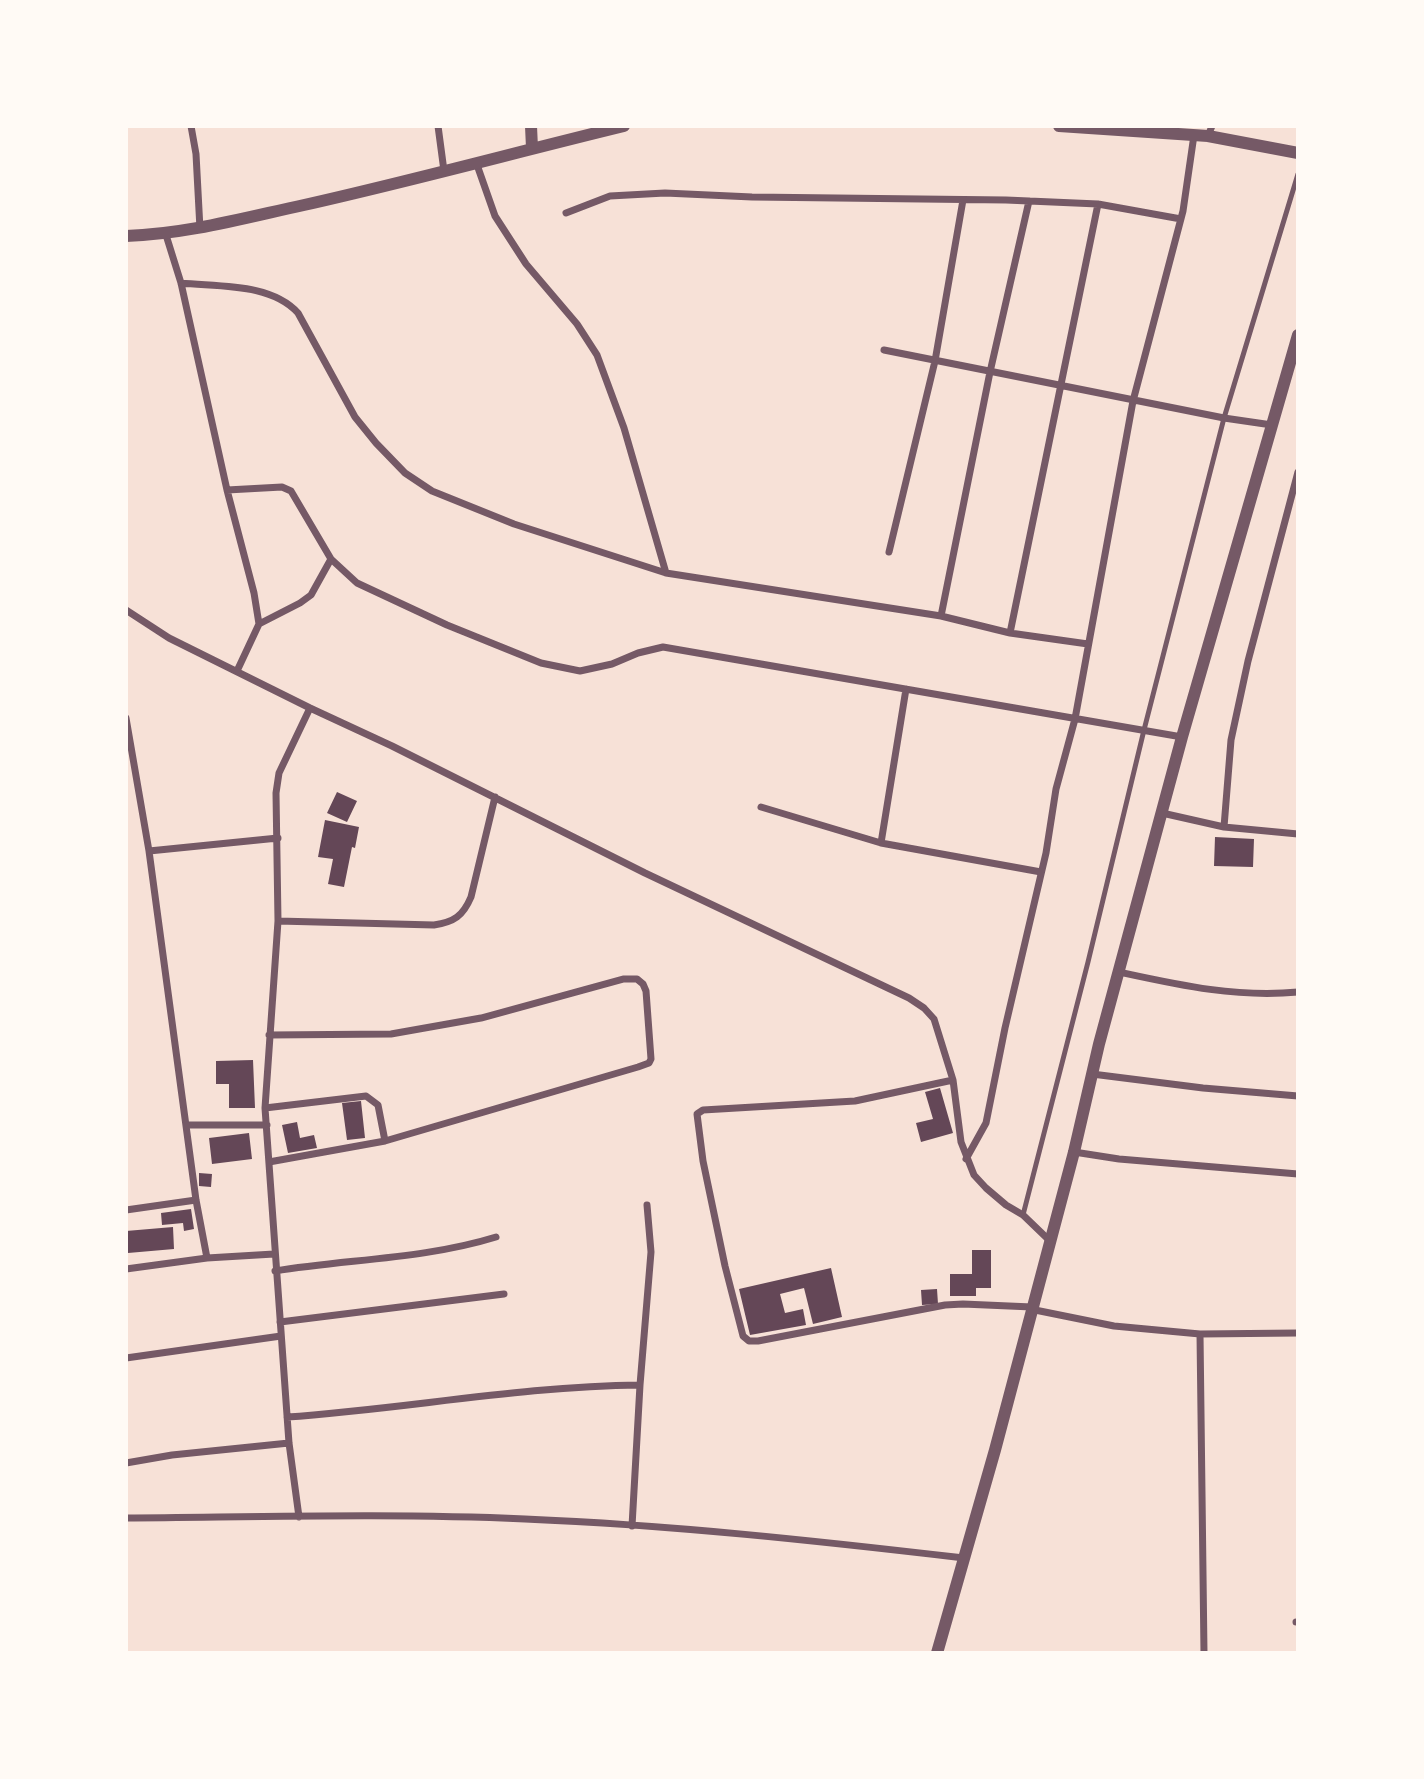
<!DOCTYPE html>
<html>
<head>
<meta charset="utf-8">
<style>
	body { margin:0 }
	#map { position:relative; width:1424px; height:1779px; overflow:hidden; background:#f7e1d7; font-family:"Space Grotesk",sans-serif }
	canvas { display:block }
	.frame { position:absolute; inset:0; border:128px solid #fffaf5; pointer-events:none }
</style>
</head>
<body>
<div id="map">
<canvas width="1424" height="1779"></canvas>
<div class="frame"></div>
</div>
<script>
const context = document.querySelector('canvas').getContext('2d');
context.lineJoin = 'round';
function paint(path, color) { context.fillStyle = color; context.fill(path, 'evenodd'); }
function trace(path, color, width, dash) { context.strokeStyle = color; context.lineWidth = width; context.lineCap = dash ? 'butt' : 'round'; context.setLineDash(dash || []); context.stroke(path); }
paint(new Path2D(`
	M337 792 357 801 347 822 327 813Z
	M325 820 359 827 355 848 352 847 344 887 328 884 333 859 318 857Z
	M1215 837 1254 839 1253 867 1214 866Z
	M253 1060 255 1108H229V1084H216V1061Z
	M940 1088 953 1133 921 1142 916 1123 933 1119 925 1092Z
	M361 1101 365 1138 347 1140 342 1103Z
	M297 1122 300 1138 314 1135 317 1148 288 1153 282 1125Z
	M249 1133 252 1159 212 1164 209 1138Z
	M199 1173 212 1174 211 1187 199 1186Z
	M191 1209 194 1229 184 1231 183 1223 162 1225 161 1213Z
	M173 1227 174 1249 128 1253 126 1231Z
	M972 1250H991V1288H976V1296H950V1274H972Z
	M831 1268 842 1317 813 1324 804 1288 780 1294 785 1313 803 1309 806 1325 750 1335 739 1289Z
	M937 1289 938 1304 922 1305 921 1290Z`), '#644757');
trace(new Path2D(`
	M1023 1215 1088 962 1144 730 1224 418 1298 174`), '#755966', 5);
trace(new Path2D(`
	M191 126 196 154 200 229
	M438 126 444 171
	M1208 136 1212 126
	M476 162 495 216 526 264 577 324 597 355 624 428 666 573
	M566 213 610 196 665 193 752 197 1006 200 1098 204 1181 219
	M166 235 181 283 227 490 254 593 259 624 237 671
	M181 283C219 287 271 283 298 313L355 417 376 443 405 473 432 491 514 524 666 573 941 616 1010 633 1088 644
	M884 350 1224 418 1272 425
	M227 490 282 487 291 491 331 559 357 583 447 625 541 663 580 671 612 664 638 653 663 647 1182 737
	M889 552 935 361 963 200
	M126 610 169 638 310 708 392 746 645 873 909 998 924 1008 934 1019 953 1080 961 1142 974 1175 986 1188 1006 1205 1023 1215 1050 1241
	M941 616 990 372 1029 201
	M259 624 300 603 311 595 331 559
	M1010 633 1098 204
	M126 718 149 851 196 1200 207 1258
	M761 807 881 843 1041 872
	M1162 813 1224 827 1298 834
	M1224 827 1231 740 1248 661 1298 472
	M881 843 906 689
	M149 851 278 838
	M278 921 434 925C454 922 463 916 471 897L495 797
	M1119 972C1179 985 1237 998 1298 992
	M1092 1074 1203 1088 1298 1096
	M953 1080 855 1101 703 1110 697 1114 703 1161 725 1266 743 1336 749 1341H758L945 1305 963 1304 1032 1307 1035 1310 1114 1326 1200 1334 1298 1333
	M265 1108 366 1096 378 1105 385 1141
	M187 1125H267
	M1074 1152 1119 1159 1298 1174
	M966 1159 986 1123 1005 1028 1046 853 1056 789 1075 719 1133 401 1183 211 1194 135
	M269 1162 385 1141 638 1067 649 1063 651 1059 646 991 643 984 637 979H623L481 1018 391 1034 269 1035
	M126 1210 196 1200
	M126 1269 207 1258 274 1254
	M275 1271C349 1259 425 1259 496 1237
	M280 1322 504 1294
	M1200 1334 1204 1653
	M126 1358 281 1336
	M287 1417C404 1409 522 1386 640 1385
	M126 1463 172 1455 289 1443
	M299 1517 289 1443 265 1108 278 921 276 793 279 773 310 708
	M126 1518C259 1517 392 1513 525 1519 672 1525 818 1541 964 1558
	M632 1526 640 1385 651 1252 647 1205
	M1296 1622H1298`), '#755966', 7);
trace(new Path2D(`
	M531 126 532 148
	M1059 126 1208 136 1298 153
	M126 236C187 234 244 218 304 205 411 181 517 152 624 126
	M937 1653 995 1450 1074 1152 1099 1044 1182 737 1298 335`), '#755966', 12);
</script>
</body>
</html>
